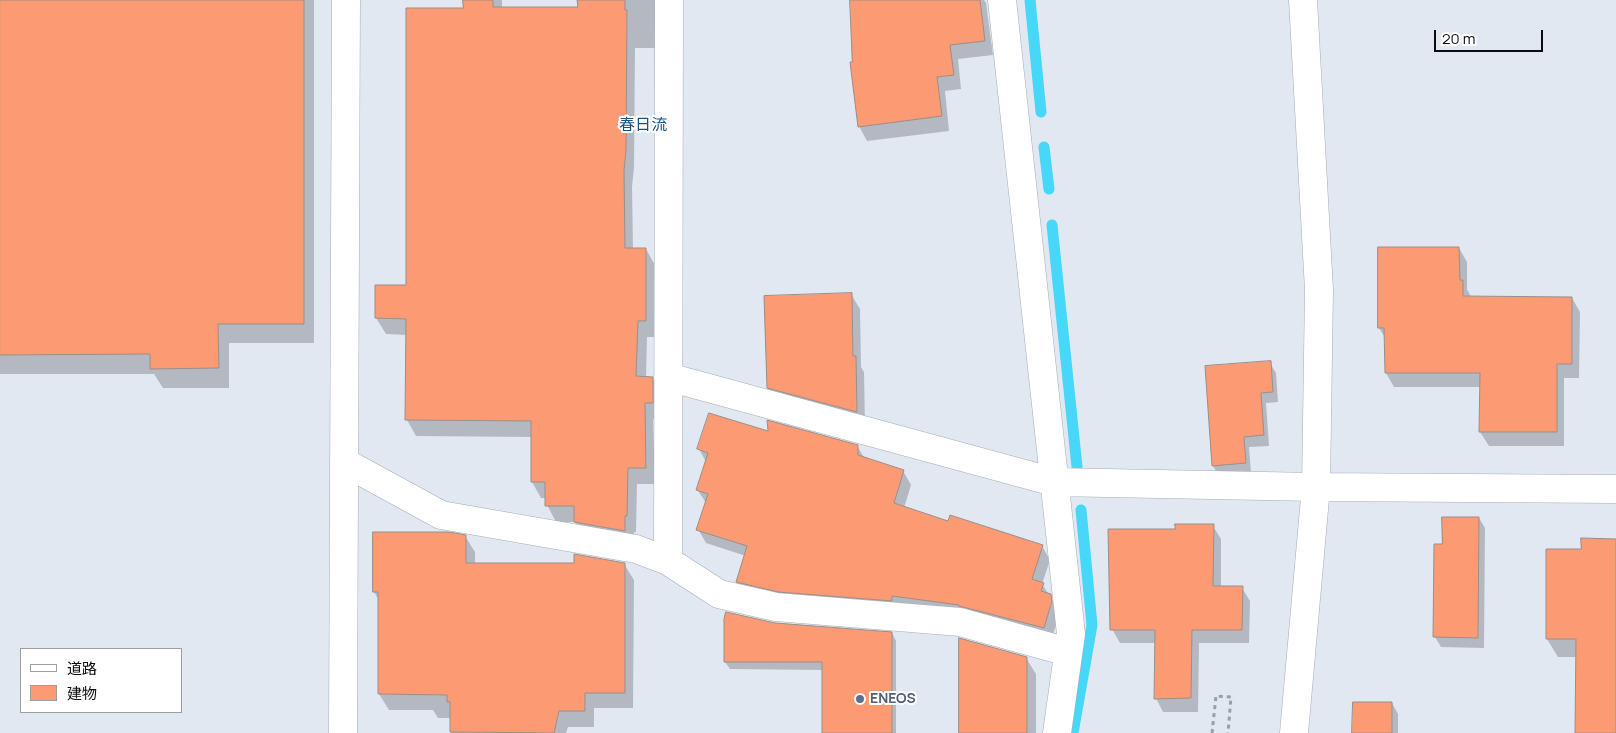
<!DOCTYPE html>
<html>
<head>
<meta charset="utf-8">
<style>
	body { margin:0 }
	#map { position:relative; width:1616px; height:733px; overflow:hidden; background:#e1e8f2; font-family:Manrope,"Noto Sans JP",sans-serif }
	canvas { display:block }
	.legend { position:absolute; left:20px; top:648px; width:162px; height:65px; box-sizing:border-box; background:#fff; border:1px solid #9d9e9f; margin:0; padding:6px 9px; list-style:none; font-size:15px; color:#0a0c0f }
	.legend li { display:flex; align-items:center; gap:10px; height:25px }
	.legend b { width:25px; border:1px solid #9d9e9f }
	.scale { position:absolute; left:1434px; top:30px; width:109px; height:22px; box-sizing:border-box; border:2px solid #0a0c0f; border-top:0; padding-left:6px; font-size:15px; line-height:18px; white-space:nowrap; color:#0a0c0f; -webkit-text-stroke:4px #fff; paint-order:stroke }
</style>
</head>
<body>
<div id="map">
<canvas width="1616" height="733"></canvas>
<ul class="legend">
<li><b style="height:6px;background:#fff"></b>道路</li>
<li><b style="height:14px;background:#fb9a73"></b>建物</li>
</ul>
<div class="scale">20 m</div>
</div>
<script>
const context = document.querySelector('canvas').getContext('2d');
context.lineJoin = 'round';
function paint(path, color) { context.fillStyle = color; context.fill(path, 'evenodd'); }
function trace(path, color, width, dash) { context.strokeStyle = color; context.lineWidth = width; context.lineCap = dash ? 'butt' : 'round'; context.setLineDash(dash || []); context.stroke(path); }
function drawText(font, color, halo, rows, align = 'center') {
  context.font = font + ' Manrope,"Noto Sans JP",sans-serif'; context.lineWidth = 4; context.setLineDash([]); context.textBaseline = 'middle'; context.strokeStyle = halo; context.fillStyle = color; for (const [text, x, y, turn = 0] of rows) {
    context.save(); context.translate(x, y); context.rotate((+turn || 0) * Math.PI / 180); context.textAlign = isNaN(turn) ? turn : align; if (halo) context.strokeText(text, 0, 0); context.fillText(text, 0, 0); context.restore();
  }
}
paint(new Path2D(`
	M0 0H314V343H229V388H163L154 374H0Z
	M464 0H502V9L579 8V0H655V48H635L634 168 632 187 633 249H646L655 265V337H647L646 378H652L661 394V419H653L655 484H637L636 532H634V547L585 538 575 522H556L547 505V498H541L532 482V437L416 436 407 420V335L386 334 376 318V287H407L464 9Z
	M851 0H984L986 3 993 55 958 59 961 89 945 91 949 131 867 141 859 126Z
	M1459 248 1467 262V289L1471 297 1572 298 1580 312 1579 378H1564V446H1489L1480 432 1481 387H1394L1386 373V339L1379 328Z
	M851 294 860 309 861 367 864 372 865 427 777 402 768 387Z
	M1270 363 1276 373 1278 402 1266 403 1269 446 1249 447 1251 473 1219 476 1213 466Z
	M769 433 857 446 865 459 903 471 911 485 904 508 949 523 1042 546 1050 560 1042 584 1058 609 1059 615 1051 641 745 595 737 582 746 556 706 543 698 529 706 503 697 489 706 462 699 449Z
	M1479 518 1485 528 1484 648 1441 647 1435 637V545L1444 546Z
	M1213 526 1221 539V588H1242L1250 601 1249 643H1199L1198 712H1163L1156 698V643H1120L1112 629 1176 530Z
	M465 536 475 552V564H624L634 580 633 708H594V727H568L566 733H451V718H438L433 710H389L379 694V600L374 592Z
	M1616 540V733H1576L1577 657H1558L1547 639 1583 551Z
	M725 619 892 633 896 641V733H824V670L730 669 725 662Z
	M1026 658 1036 674V733H960Z
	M1392 703 1398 714V733H1354Z`), '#0003');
trace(new Path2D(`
	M1030 0 1041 112
	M1044 147 1049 189
	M1052 225 1077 467
	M1073 733 1092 625 1081 510`), '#47d7f9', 11);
const building = new Path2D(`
	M0 0H304V324H218L219 368 150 369V354L0 355Z
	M463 0H493V7H578L577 0H625V10H627L626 151 624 170 625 248H646V321H638L636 376 653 377V403H645L646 468H628L627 516H625V531L574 522V506H545V482H531V421L405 420 406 319 375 318V285H406V8H463Z
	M850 0H980L985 41 950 45 954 75 937 77 942 116 858 127 850 62H852Z
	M1378 247H1459L1460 280H1463V296L1572 297V364H1557V432H1479L1480 373H1385L1384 328H1378Z
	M852 293 853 356H856L857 412 767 388 764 296Z
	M1271 361 1273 392 1261 393 1264 435 1244 437 1246 463 1212 466 1205 366Z
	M709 413 768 431 767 420 858 445V455L904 470 894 503 948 521 950 515 1043 545 1032 579 1044 583 1041 591 1051 594 1052 601 1044 628 959 606V605L892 596V601L778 592 736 582 747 546 696 530 708 494 696 490 708 453 697 449Z
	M1442 517H1479L1478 638 1433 637 1434 544H1442Z
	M1175 524H1214L1213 586H1243L1242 630H1192L1191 698 1154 699 1155 630H1110L1108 529H1175Z
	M373 532H449L466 535V563H574V554L625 563V693H585V711H559L554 733 450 732V702H447V695L378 694V592H373Z
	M1581 538 1616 539V733H1575L1576 639H1546V549H1581Z
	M726 612 775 623 892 632V733H822V662H724V619Z
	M959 638 1027 657V733H959Z
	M1353 702H1392V733H1352Z`);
paint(building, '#fb9a73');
trace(building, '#998e89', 1);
const minor = new Path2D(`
	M1002 0 1071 634 1057 733
	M668 377 1054 482 1316 487 1616 489
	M344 462 441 515 636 549 668 561 719 594 776 607 960 622 1068 652
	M668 561 669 0
	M343 733 346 0
	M1294 733 1316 487 1319 290 1303 0`);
trace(minor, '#a5acb5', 29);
trace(new Path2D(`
	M1212 733 1216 696 1231 697 1228 733`), '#999fa6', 3, [4, 4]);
trace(minor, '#fff', 28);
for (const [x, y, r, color] of [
	[860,699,5,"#5c6f8a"]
]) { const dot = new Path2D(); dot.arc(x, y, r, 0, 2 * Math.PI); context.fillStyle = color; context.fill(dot); trace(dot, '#fff', 2); }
drawText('bold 14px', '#4e5e75', '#fff', [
	["ENEOS",870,699]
], 'left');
drawText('16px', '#1a5283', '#fff', [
	["春日流",643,126]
]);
</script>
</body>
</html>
